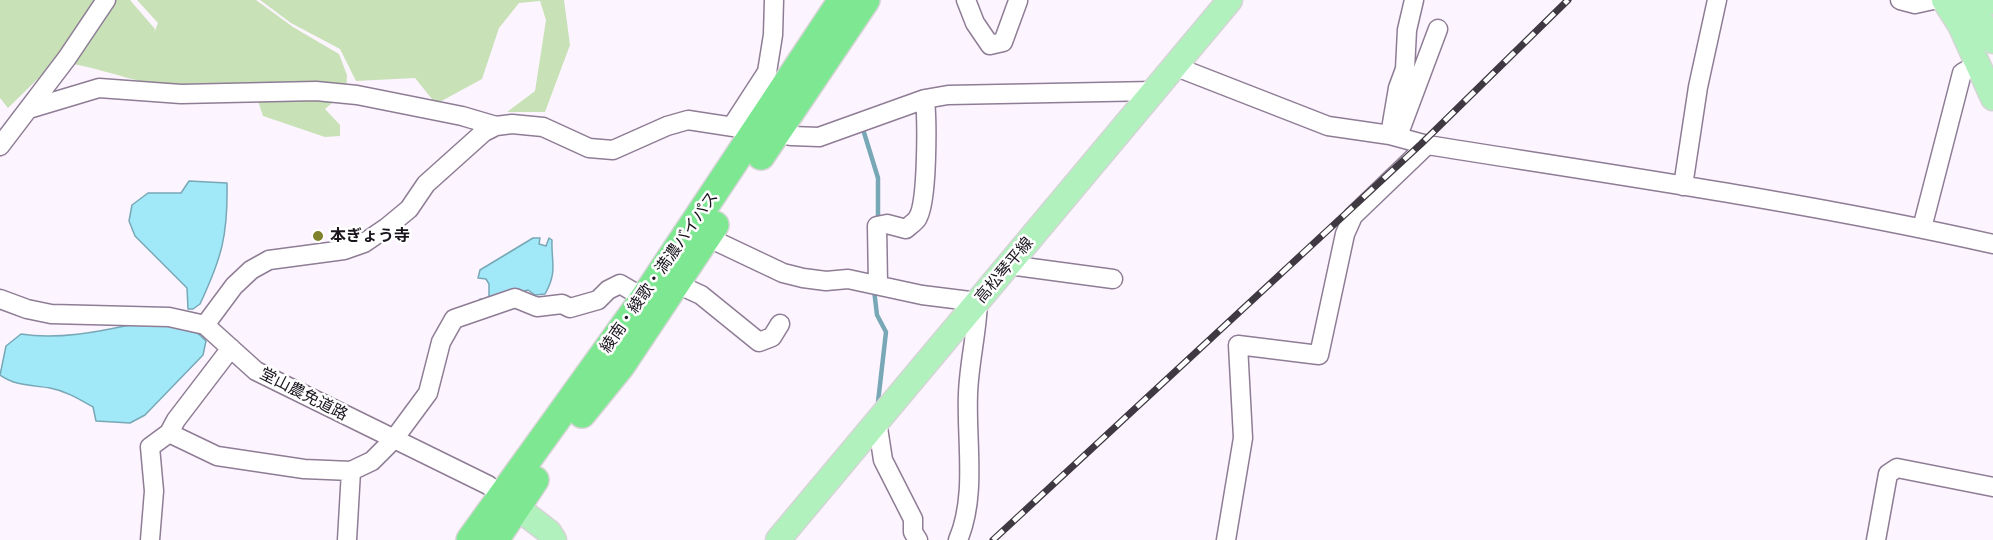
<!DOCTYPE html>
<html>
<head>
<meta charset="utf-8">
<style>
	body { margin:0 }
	canvas { display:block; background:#fcf4ff }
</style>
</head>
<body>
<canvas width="1993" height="540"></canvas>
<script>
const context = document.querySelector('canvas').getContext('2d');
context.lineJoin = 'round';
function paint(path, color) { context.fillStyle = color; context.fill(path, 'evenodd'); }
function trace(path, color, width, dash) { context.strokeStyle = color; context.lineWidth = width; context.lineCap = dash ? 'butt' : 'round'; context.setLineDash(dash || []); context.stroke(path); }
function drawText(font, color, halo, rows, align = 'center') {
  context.font = font + ' Ubuntu,"Noto Sans JP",sans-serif'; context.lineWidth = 5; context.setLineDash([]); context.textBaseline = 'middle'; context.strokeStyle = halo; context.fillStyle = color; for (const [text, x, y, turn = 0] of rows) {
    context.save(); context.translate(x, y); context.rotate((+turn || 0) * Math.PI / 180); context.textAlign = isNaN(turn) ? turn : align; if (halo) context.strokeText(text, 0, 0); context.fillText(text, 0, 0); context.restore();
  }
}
paint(new Path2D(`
	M0 0H130L155 29 154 33 158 23 137 0H256L293 27 339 54 347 75 346 92C293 91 238 94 185 89 140 85 100 67 56 61L8 108 0 98Z
	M260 0H564L570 45 545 112H507L535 91 546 20 540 1 519 3 499 28 482 79 436 104 415 78 356 81 340 49 291 23Z
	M256 95 339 97 325 109 340 125V136L325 137 263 116Z`), '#c9e1b7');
const water = new Path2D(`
	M189 181 227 183C228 235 222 257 200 304L193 309H188L187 288 135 236 129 221 132 205 148 193H181Z
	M533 238H540L539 244 546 246 549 238 552 240C551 262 558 271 545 294L535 295 528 290 484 303 480 299 485 300 489 296V284L486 279 478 278 480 270Z
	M134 324C162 325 187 319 206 341L203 355 145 415 130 423 96 421 93 407C79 399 66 391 50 388 31 385 16 386 0 375L6 346 21 334C57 340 98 332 134 324Z`);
paint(water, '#a1e8f8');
trace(water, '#78a8b6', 1.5);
trace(new Path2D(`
	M862 126 878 178V219
	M874 290 877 315 886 332 878 402`), '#78a8b6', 4.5);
const minor = new Path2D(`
	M966 0 975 23 990 45 1003 42 1018 1
	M1900 0 1915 4 1933 0
	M1174 66 1328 126 1390 135 1427 145C1616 175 1806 202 1993 244
	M29 109 99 88 181 94 316 91 357 95 462 116 496 126
	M732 126 767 72 773 35 774 0
	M1399 133 1438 29
	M1390 135 1398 88 1405 69 1407 30 1414 0
	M0 146 67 58 106 0
	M1683 186 1698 87 1717 0
	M1922 228 1962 73 1977 64
	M707 237 783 273 803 278 826 281 848 279 922 295 978 302C977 333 969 363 968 394 966 440 977 496 958 540
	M1009 265 1113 279
	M878 284 877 226 887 224 906 229C909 226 914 223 917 219 928 204 927 120 925 99
	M0 299 27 309 51 314 169 317 205 325 256 371 488 485 502 496
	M205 325 234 286 251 270 269 260 344 250 364 243 386 228 409 209 426 184 484 132 496 126 512 124 543 127 589 148 613 150 667 126 688 120 792 136 819 137 925 99 948 95 1154 91
	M877 421 883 460 913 519V532L918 540
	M169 433 217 456 304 469 351 471 372 461 394 439 428 393 441 342 454 319 515 298 537 307 562 304 570 308 598 300 608 290 620 284 644 298 677 284 701 295 759 342 772 337 780 324
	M150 540 154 491 150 447 169 433 176 420 231 348
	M347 540 351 471
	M1226 540 1243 438 1238 345 1319 355 1345 234 1353 216 1427 145
	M1876 540 1888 474 1897 468 1993 487`);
const major = new Path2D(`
	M1944 0 1960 25 1993 98
	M1968 0 1993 41
	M1992 0 1993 2
	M502 496 549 532 554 540
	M778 540 1230 0`);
const highway = new Path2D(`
	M761 156 866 0
	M582 414 621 366 715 225
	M470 540 644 298 842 0
	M495 540 535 480`);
trace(minor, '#8e7d95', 21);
trace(major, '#d6d5d6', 27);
trace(highway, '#d6d5d6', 30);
trace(minor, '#fff', 18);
trace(major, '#b1f1bd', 24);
trace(highway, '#7de891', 27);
const rail = new Path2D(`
	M993 540 1421 144 1568 0`);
trace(rail, '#3f3942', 7);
trace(rail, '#fff', 4.5, [14]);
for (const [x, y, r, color] of [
	[318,236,6,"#80822b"]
]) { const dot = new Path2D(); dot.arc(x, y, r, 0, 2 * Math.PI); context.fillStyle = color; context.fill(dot); trace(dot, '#fff', 2); }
drawText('bold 16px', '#1a141d', '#fff', [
	["本ぎょう寺",330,236]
], 'left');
drawText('16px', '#1a141d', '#fff', [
	["高松琴平線",1004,270,-50],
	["綾南・綾歌・満濃バイパス",659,272,-55],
	["堂山農免道路",304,394,27]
]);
</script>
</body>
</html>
